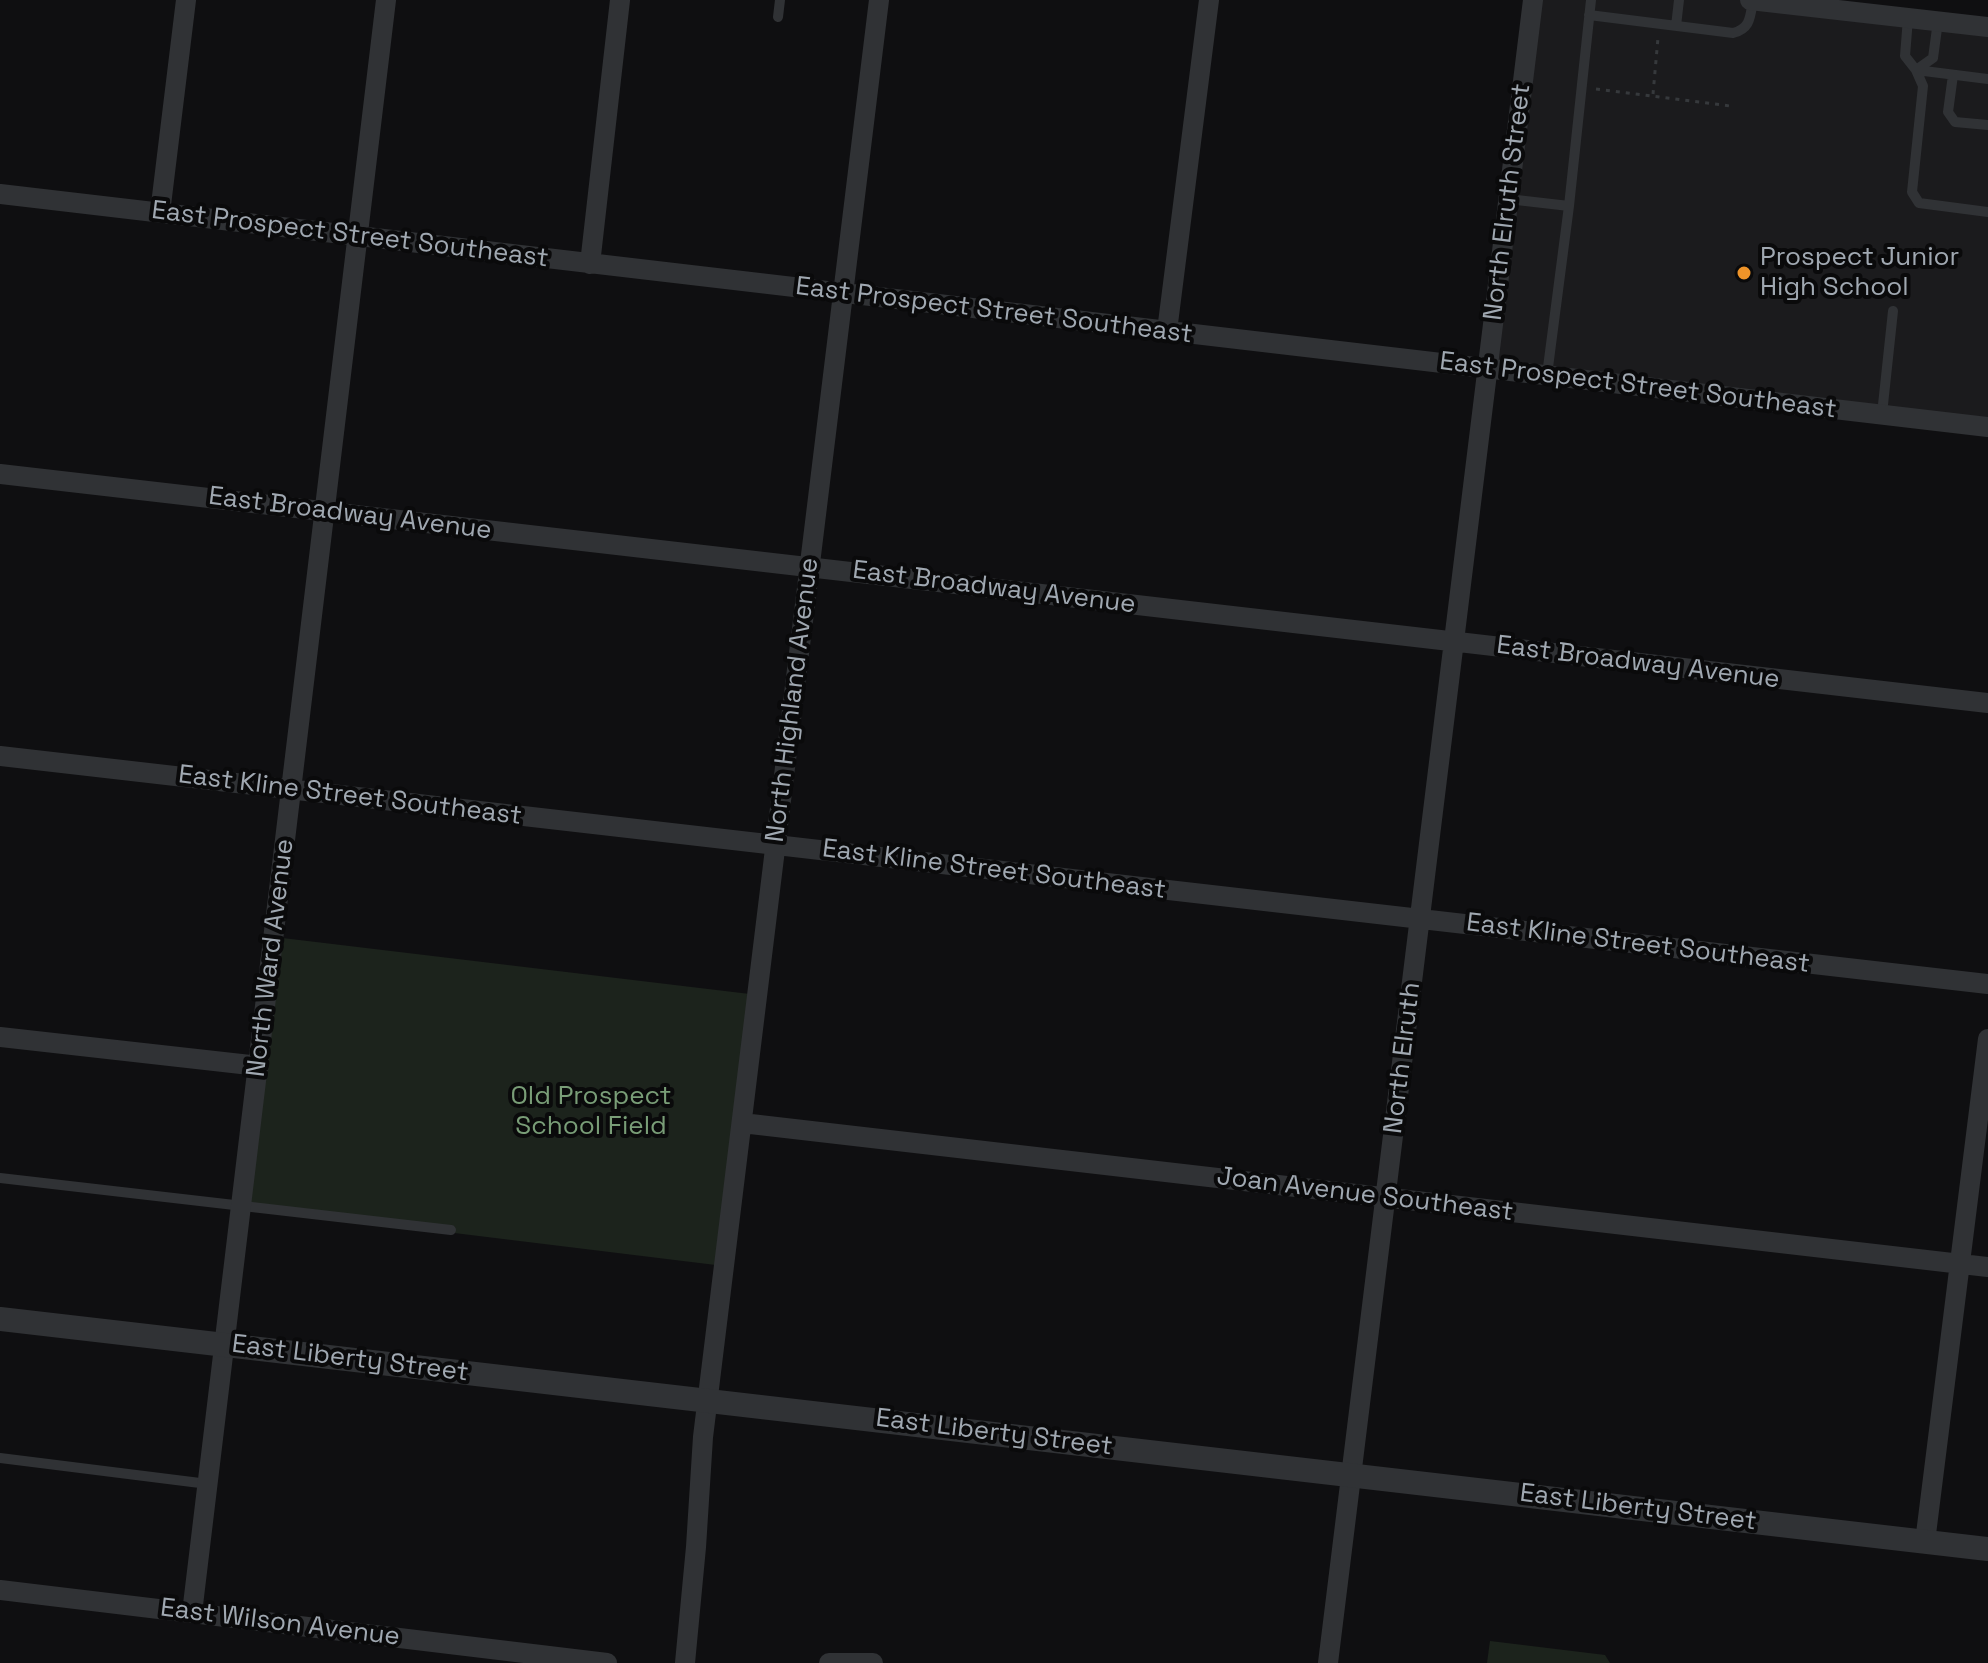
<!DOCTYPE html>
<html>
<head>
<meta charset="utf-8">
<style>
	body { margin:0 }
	canvas { display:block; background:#0f0f11 }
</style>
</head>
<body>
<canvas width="1988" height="1663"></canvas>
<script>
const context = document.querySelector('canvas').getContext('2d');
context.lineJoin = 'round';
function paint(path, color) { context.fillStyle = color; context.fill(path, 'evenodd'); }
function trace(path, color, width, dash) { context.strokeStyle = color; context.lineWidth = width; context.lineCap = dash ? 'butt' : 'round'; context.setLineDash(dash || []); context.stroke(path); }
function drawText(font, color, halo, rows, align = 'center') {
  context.font = font + ' "Space Grotesk",sans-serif'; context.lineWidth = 8; context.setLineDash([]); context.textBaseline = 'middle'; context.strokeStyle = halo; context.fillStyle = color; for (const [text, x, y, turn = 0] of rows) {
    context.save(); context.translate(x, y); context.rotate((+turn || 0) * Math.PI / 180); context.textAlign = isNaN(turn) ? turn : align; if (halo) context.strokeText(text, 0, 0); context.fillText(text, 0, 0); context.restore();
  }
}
paint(new Path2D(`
	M1533 0H1750L1988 27V427L1488 368Z`), '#1b1b1d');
paint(new Path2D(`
	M274 937 758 995 724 1266 242 1207Z
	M1490 1641 1605 1655 1610 1663H1487Z`), '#1c231c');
trace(new Path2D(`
	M1596 89 1730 106
	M1653 94 1658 38`), '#36393c', 3, [4, 6]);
trace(new Path2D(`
	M1589 15 1733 33C1751 28 1750 17 1753 0
	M778 17 780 0
	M1908 18 1905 56 1916 70 1933 58 1938 21
	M1676 26 1679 0
	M1916 70 1923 86 1912 192 1919 203 1988 212
	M1916 70 1988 79
	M1953 75 1948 112 1955 122 1988 125
	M1508 199 1569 206 1547 375
	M1569 206 1591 0
	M1882 414 1893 311
	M0 1178 451 1230
	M0 1458 208 1484`), '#303235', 10);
trace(new Path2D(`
	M1750 0 1988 27
	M0 194 1988 427
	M160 213 186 0
	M590 264 620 0
	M1167 331 1209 0
	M0 474 1988 703
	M0 756 1988 984
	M0 1037 259 1066
	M742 1123 1988 1267
	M1925 1542 1988 1039
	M0 1590 607 1663
	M192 1613 386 0
	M685 1663 696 1547 703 1437 879 0
	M829 1663H873
	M1328 1663 1533 0`), '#303235', 20);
trace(new Path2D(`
	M0 1319 1988 1549`), '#303235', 24);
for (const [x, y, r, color] of [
	[1744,273,8,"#ef9429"]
]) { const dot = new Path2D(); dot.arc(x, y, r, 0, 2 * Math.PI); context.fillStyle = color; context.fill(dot); trace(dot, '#0a0a0b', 3); }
drawText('26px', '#a0a8b1', '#0a0a0b', [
	["North Elruth Street",1508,202,-83],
	["East Prospect Street Southeast",350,235,7],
	["East Prospect Street Southeast",994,311,7],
	["East Prospect Street Southeast",1638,386,7],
	["East Broadway Avenue",350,514,7],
	["East Broadway Avenue",994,588,7],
	["East Broadway Avenue",1638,663,7],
	["North Highland Avenue",793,700,-83],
	["East Kline Street Southeast",350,796,7],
	["East Kline Street Southeast",994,870,7],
	["East Kline Street Southeast",1638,944,7],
	["North Ward Avenue",271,958,-83],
	["North Elruth",1403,1058,-83],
	["Joan Avenue Southeast",1365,1195,7],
	["East Liberty Street",350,1359,7],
	["East Liberty Street",994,1433,7],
	["East Liberty Street",1638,1508,7],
	["East Wilson Avenue",280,1623,7]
]);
drawText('26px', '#a0a8b1', '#0a0a0b', [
	["Prospect Junior",1760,258],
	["High School",1760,288]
], 'left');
drawText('26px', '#799d77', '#0a0a0b', [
	["Old Prospect",591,1097],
	["School Field",591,1127]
]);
</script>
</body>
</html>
